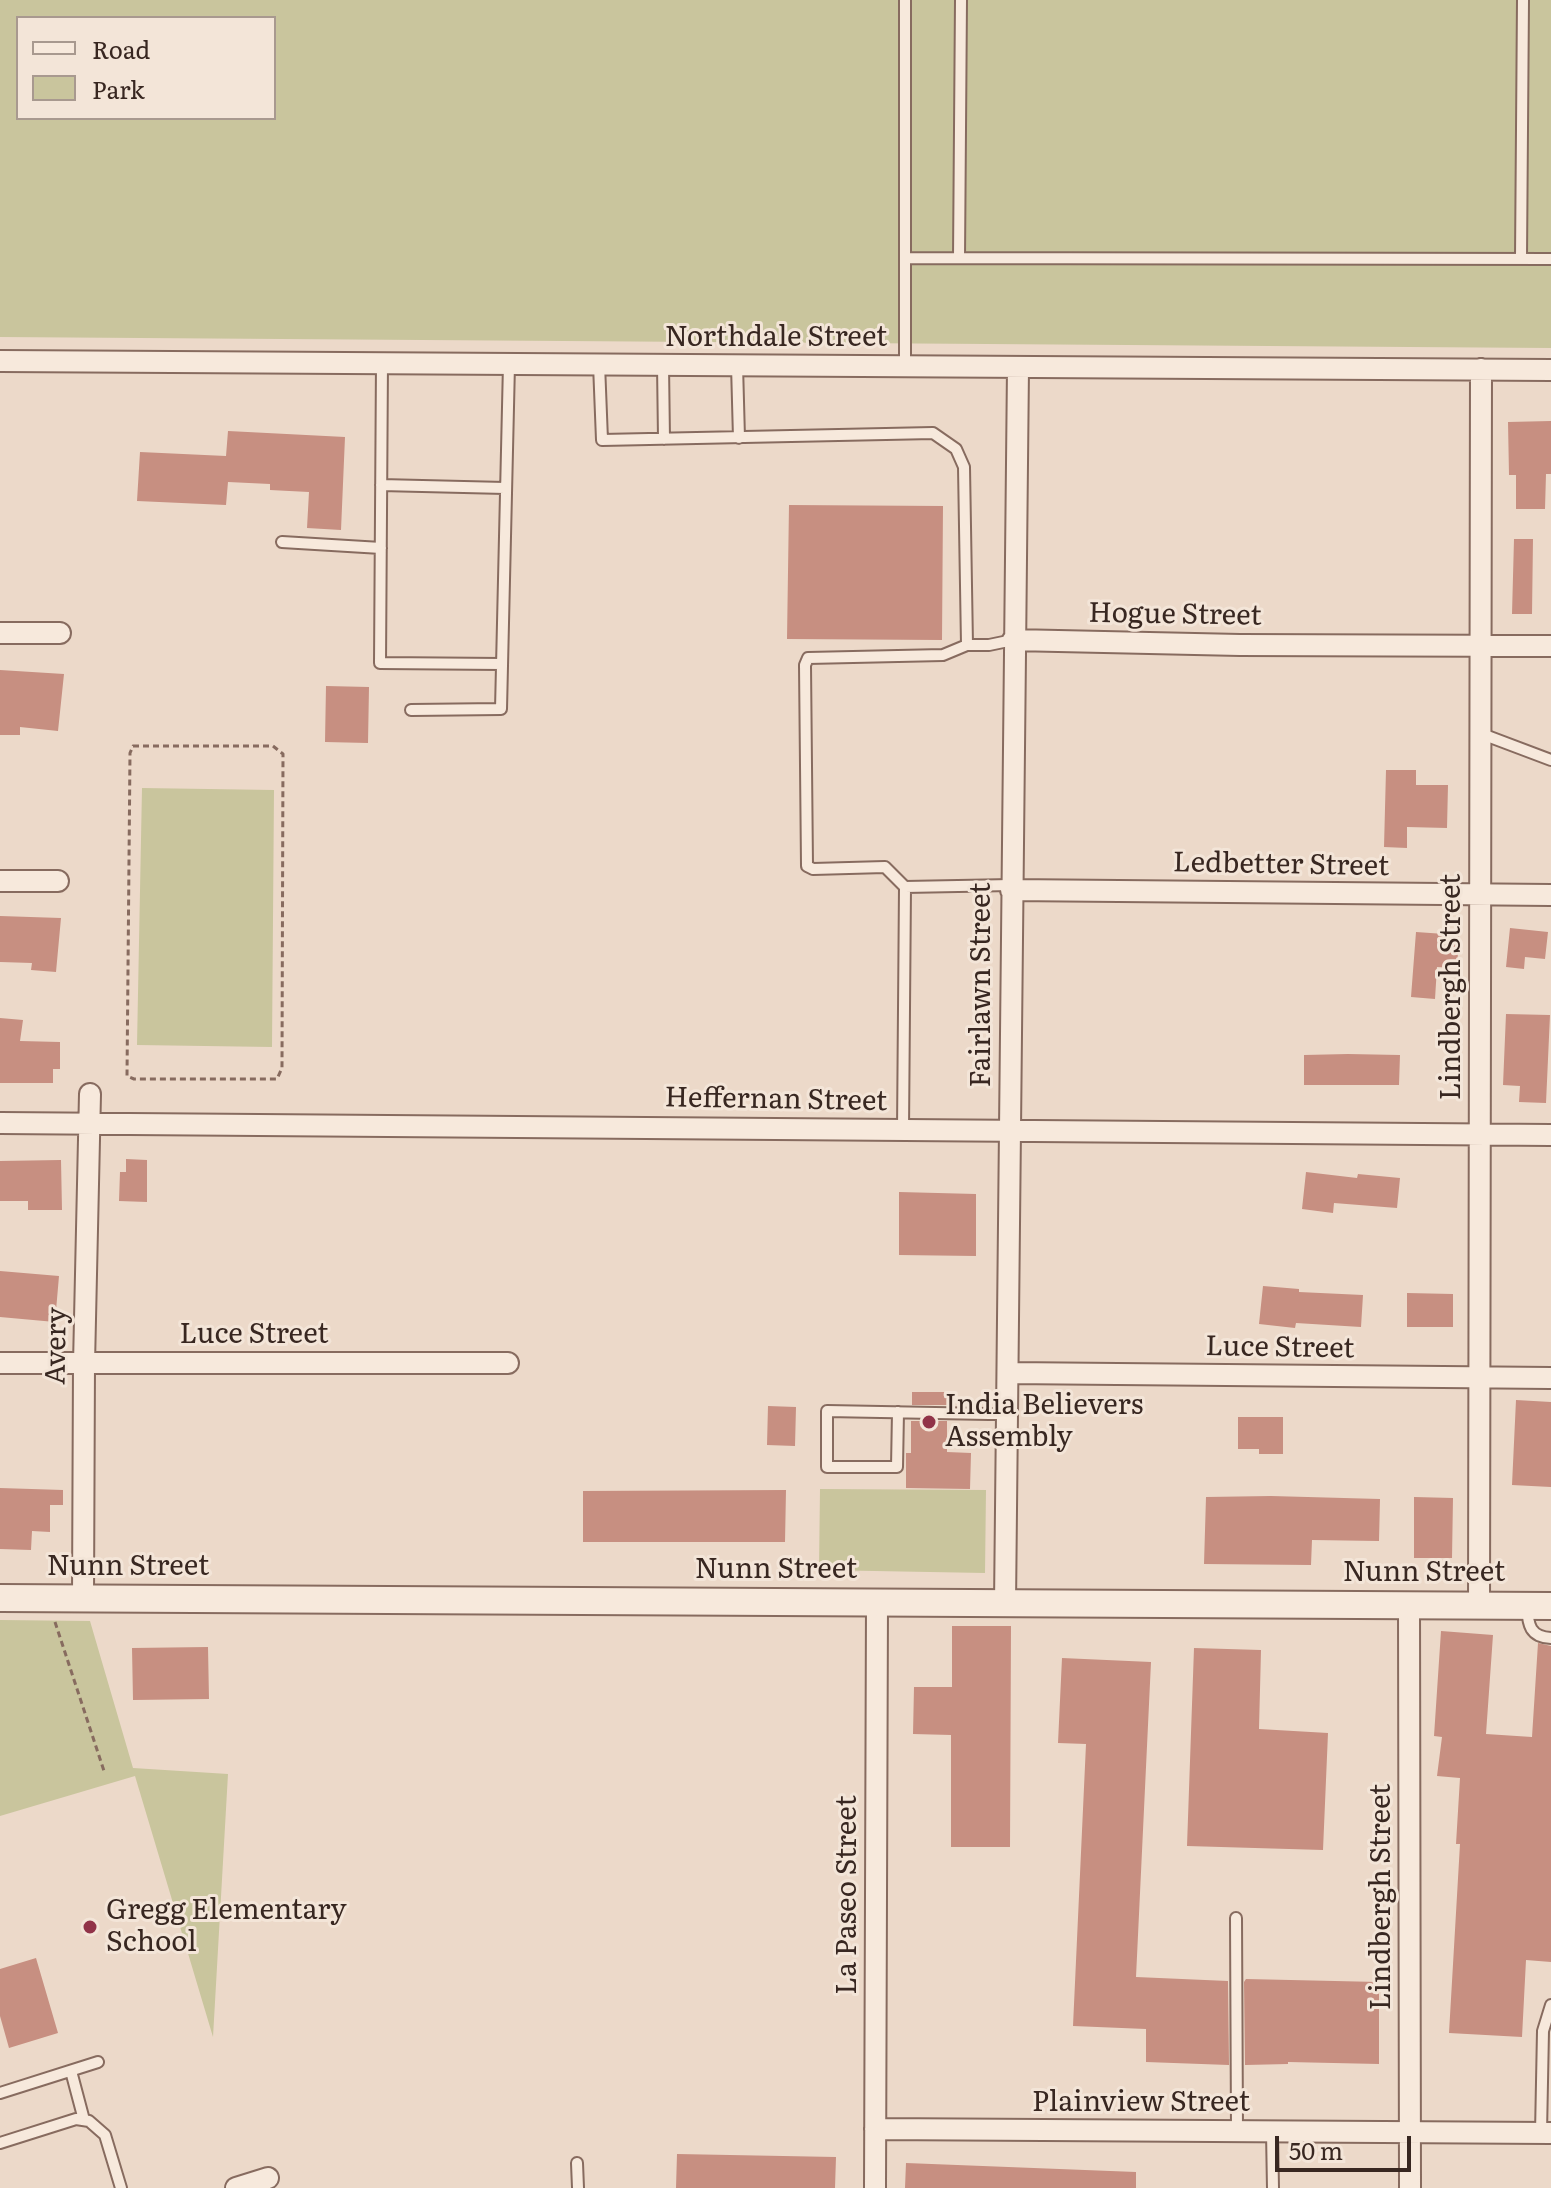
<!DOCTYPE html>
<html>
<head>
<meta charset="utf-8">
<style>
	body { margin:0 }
	#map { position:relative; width:1551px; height:2188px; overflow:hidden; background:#ecd9c9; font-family:Literata,serif }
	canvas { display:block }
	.legend { position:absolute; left:16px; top:16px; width:260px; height:104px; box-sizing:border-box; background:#f3e5d8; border:2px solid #a8998f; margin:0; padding:10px 14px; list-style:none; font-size:24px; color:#382721 }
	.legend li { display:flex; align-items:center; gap:16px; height:40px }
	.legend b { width:40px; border:2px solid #a8998f }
	.scale { position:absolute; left:1275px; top:2136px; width:136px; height:36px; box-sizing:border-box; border:4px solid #382721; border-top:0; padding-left:10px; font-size:24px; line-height:28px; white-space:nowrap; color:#382721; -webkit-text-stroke:6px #f3e5d8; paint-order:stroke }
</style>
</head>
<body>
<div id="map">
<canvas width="1551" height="2188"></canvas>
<ul class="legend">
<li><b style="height:10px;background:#f7e9dc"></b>Road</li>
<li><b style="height:22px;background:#c9c59d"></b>Park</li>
</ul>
<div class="scale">50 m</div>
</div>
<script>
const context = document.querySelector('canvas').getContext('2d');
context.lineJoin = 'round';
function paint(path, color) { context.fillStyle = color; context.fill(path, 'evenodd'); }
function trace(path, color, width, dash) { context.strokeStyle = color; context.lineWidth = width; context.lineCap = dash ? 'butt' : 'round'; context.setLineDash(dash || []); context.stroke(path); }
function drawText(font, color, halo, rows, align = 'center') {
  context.font = font + ' Literata,serif'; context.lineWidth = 6; context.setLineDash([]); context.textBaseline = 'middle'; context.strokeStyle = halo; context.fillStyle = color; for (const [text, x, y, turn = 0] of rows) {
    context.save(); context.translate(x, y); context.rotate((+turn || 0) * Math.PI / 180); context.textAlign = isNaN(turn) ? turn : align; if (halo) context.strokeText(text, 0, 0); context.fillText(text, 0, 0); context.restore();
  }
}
paint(new Path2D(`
	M0 0H1551V348L0 337ZM18 18H274V118H18Z
	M142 788 274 790 272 1047 137 1045Z
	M820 1489 986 1490 985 1573 819 1570Z
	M0 1620 90 1621 133 1768 228 1774 213 2037 135 1776 0 1816Z`), '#c9c59d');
paint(new Path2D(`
	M1551 421V474H1546L1545 509H1516V475H1509L1508 422Z
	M228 431 345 437 341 530 307 528 309 492 270 490V484L228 482 226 505 137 501 140 452 226 456Z
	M789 505 943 506 942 640 787 639Z
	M1514 539H1533L1532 614H1512Z
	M0 670 64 674 58 731 20 727V735H0Z
	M326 686 369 687 368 743 325 742Z
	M1386 770H1416V785H1448L1447 828 1407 827V848L1384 847Z
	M0 916 61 918 56 972 31 970 32 963 0 962Z
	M1510 928 1548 932 1545 959 1525 957 1524 969 1506 967Z
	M1416 932 1459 935 1457 968 1437 967 1435 999 1411 997Z
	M1506 1014 1550 1015 1546 1103 1519 1102 1520 1086 1503 1085Z
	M0 1018 23 1020 20 1041 60 1042V1069H53V1083H0Z
	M1348 1054 1400 1055 1399 1085H1304V1055Z
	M126 1159 147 1160V1202L119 1201 120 1172H126Z
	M61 1160 62 1210H28V1201H0V1161Z
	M1306 1172 1357 1178 1358 1174 1400 1178 1397 1208 1334 1203 1333 1213 1302 1209Z
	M899 1192 976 1194V1256L899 1255Z
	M0 1271 59 1276 55 1322 0 1317Z
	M1263 1286 1299 1289V1292L1363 1295 1361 1327 1296 1323 1295 1328 1259 1324Z
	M1407 1293 1453 1294V1327H1407Z
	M912 1392H947V1405H912Z
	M1516 1400 1551 1402V1487L1512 1485Z
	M768 1406 796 1407 795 1446 767 1445Z
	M1238 1417H1283V1454H1259V1449H1238Z
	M911 1421H947V1452L971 1453 970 1489 906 1488V1453H911Z
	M0 1488 63 1490V1505H50V1532L32 1531 31 1550 0 1549Z
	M786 1490 785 1542H583V1491Z
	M1271 1496 1380 1499 1379 1541 1312 1540 1311 1565 1204 1564 1206 1497Z
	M1414 1497 1453 1498 1452 1558H1414Z
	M952 1626H1011L1010 1847H951V1735L913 1734 914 1687H952Z
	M1441 1631 1493 1635 1486 1734 1532 1737 1538 1643 1551 1646V1962L1526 1960 1522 2037 1449 2033 1460 1844H1456L1460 1778 1437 1776 1442 1737 1434 1736Z
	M208 1647 209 1699 133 1700 132 1648Z
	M1194 1648 1261 1650 1259 1729 1328 1733 1323 1850 1187 1846Z
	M1062 1658 1151 1662 1136 1977 1228 1981 1229 2065 1146 2062V2029L1073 2026 1086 1744 1058 1743Z
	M36 1958 58 2033 9 2048 0 2016V1969Z
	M1246 1979 1379 1982V2064L1288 2062V2064L1245 2065 1244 1982Z
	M677 2154 836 2157 835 2188H676Z
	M906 2163 1136 2172V2188H905Z`), '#c78f81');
const service = new Path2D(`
	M905 258 1551 259
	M959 258 961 0
	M1521 258 1523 0
	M382 362 380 663 502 664
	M599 364 602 440 933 433 956 449 964 467 967 645
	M663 365 664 439
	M737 365 739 438
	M905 367V0
	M381 485 505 488
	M282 542 381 548
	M411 710 501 709 509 364
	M1482 734 1551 760
	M1011 885 905 887 885 867 813 869 807 866 805 665 808 658 943 655 967 645H989L1013 640
	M903 1130 905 887
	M898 1412 897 1467H827V1411L989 1414H1008
	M1527 1607C1528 1625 1530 1637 1551 1638
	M1236 1918 1237 2132
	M71 2071 84 2120
	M0 2093 98 2062
	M1272 2132 1273 2188
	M1541 2133 1543 2031 1551 2005
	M0 2143 76 2119 89 2121 105 2135 121 2188
	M577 2163 578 2188`);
const minor = new Path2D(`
	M0 361 1551 370
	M0 633H60
	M1013 640 1240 645 1551 646
	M0 881H58
	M1011 890 1551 895
	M0 1123 1551 1135
	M0 1363H508
	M1009 1373 1551 1378
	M83 1598 84 1364 90 1094
	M1005 1603 1018 368
	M1409 1605 1410 2188
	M1479 1606 1481 369
	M875 2129 1551 2133
	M236 2188 268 2178
	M875 2188 877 1603`);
const tertiary = new Path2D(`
	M0 1598 1551 1606`);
trace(service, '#876b5f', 14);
trace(minor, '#876b5f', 24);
trace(tertiary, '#876b5f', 30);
trace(new Path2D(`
	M133 746H273L283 754 282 1068 277 1079H134L127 1076 130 753Z
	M55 1622 105 1774`), '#876b5f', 3, [6, 4]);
trace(service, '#f7e9dc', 10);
trace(minor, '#f7e9dc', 20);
trace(tertiary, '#f7e9dc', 26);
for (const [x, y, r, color] of [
	[929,1422,8,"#913348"],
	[90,1927,8,"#913348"]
]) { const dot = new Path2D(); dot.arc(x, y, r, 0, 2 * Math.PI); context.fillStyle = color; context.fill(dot); trace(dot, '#f3e5d8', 3); }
drawText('28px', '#382721', '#f3e5d8', [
	["Northdale Street",776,338],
	["Hogue Street",1175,615,1],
	["Ledbetter Street",1281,865,1],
	["Fairlawn Street",982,985,-90],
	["Lindbergh Street",1452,987,-90],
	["Heffernan Street",776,1100,1],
	["Luce Street",254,1335],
	["Avery",57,1346,-89],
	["Luce Street",1280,1348,1],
	["Nunn Street",128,1567],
	["Nunn Street",776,1570],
	["Nunn Street",1424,1573],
	["La Paseo Street",848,1895,-90],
	["Lindbergh Street",1382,1897,-90],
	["Plainview Street",1141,2103]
]);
drawText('28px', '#382721', '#f3e5d8', [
	["India Believers",945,1406],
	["Assembly",945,1438],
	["Gregg Elementary",106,1911],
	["School",106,1943]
], 'left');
</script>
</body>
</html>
